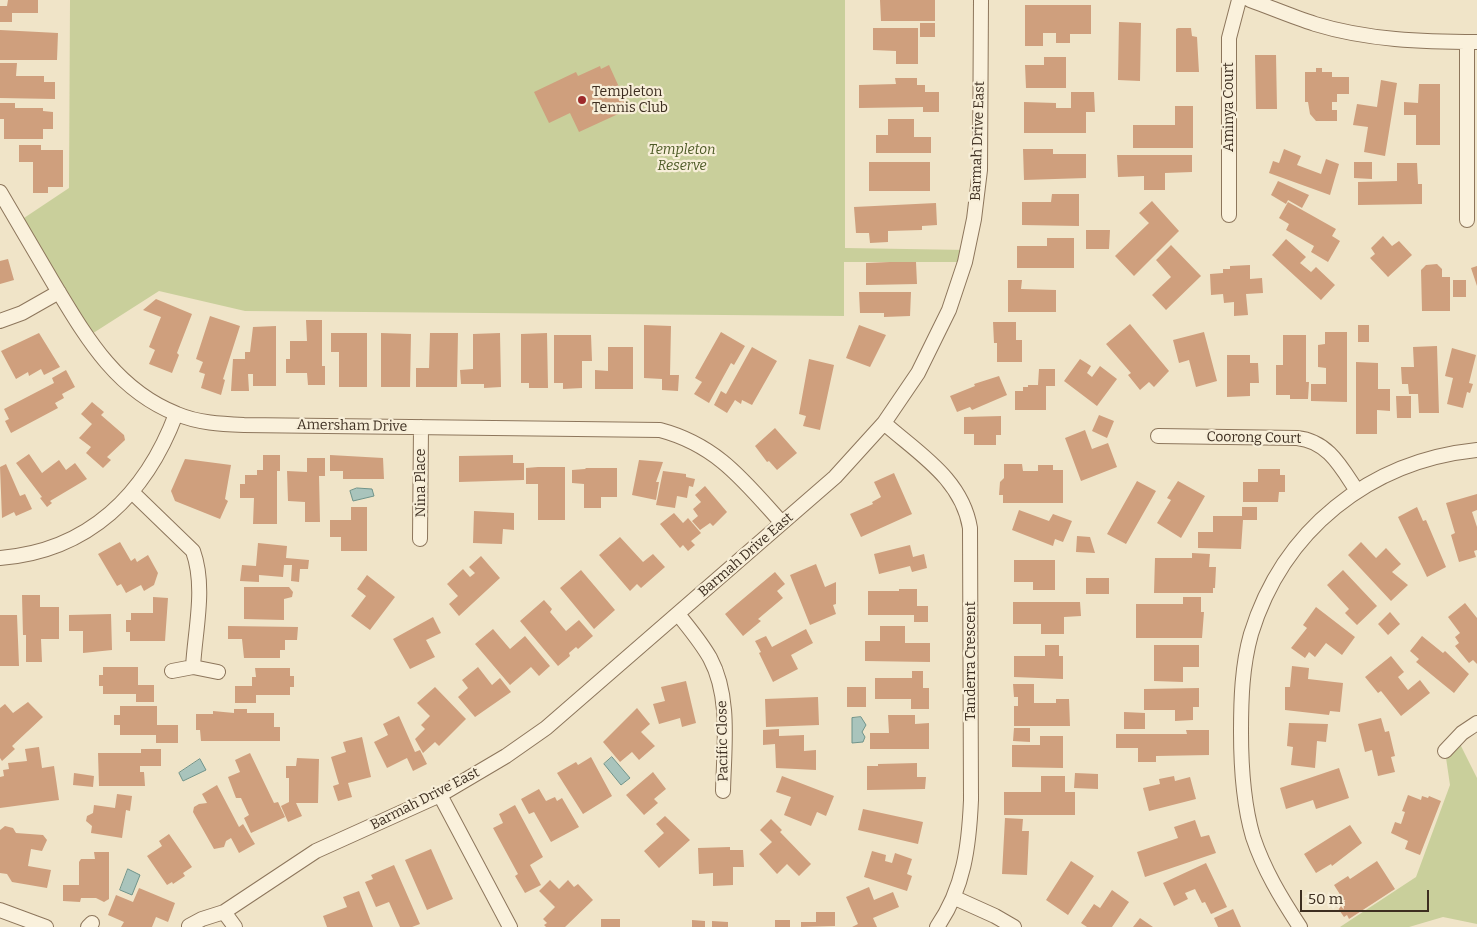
<!DOCTYPE html>
<html>
<head>
<meta charset="utf-8">
<style>
	body { margin:0 }
	#map { position:relative; width:1477px; height:927px; overflow:hidden; background:#f0e4c8; font-family:Bitter,serif }
	canvas { display:block }
	.scale { position:absolute; left:1300px; top:890px; width:129px; height:22px; box-sizing:border-box; border:2px solid #3d2e20; border-top:0; padding-left:6px; font-size:15px; line-height:18px; white-space:nowrap; color:#3d2e20; -webkit-text-stroke:4px #f7eed8; paint-order:stroke }
</style>
</head>
<body>
<div id="map">
<canvas width="1477" height="927"></canvas>
<div class="scale">50 m</div>
</div>
<script>
const context = document.querySelector('canvas').getContext('2d');
context.lineJoin = 'round';
function paint(path, color) { context.fillStyle = color; context.fill(path, 'evenodd'); }
function trace(path, color, width, dash) { context.strokeStyle = color; context.lineWidth = width; context.lineCap = dash ? 'butt' : 'round'; context.setLineDash(dash || []); context.stroke(path); }
function drawText(font, color, halo, rows, align = 'center') {
  context.font = font + ' Bitter,serif'; context.lineWidth = 4.5; context.setLineDash([]); context.textBaseline = 'middle'; context.strokeStyle = halo; context.fillStyle = color; for (const [text, x, y, turn = 0] of rows) {
    context.save(); context.translate(x, y); context.rotate((+turn || 0) * Math.PI / 180); context.textAlign = isNaN(turn) ? turn : align; if (halo) context.strokeText(text, 0, 0); context.fillText(text, 0, 0); context.restore();
  }
}
paint(new Path2D(`
	M70 0H845V248L968 250 965 262H844V316L245 311 159 291 87 337 18 222 69 188Z
	M1457 738 1477 778V924L1443 917 1409 927H1340L1416 877 1450 785 1445 751Z`), '#c9cf9b');
const water = new Path2D(`
	M357 488 372 489 374 496 353 501 350 491Z
	M861 717 866 725 862 732 865 737 863 742 852 743V718Z
	M612 757 630 778 621 785 604 764Z
	M200 759 206 770 183 781 179 773Z
	M128 869 140 875 132 895 120 890Z`);
paint(water, '#a9c4bc');
trace(water, '#6f938a', 1);
paint(new Path2D(`
	M8 0H38V13H12V22H0V6H7Z
	M880 0H935V21H881Z
	M1025 5H1091V34H1070V43H1056V33H1043V46H1025Z
	M1119 22 1141 23 1140 81 1118 80Z
	M920 23H935V37H920Z
	M873 28H918V64H896V51L873 50Z
	M1178 28H1191L1192 36 1197 37 1199 72H1176V29Z
	M0 30 58 33 57 60H0Z
	M1255 55H1276L1277 109H1256Z
	M1044 57H1066V88H1026L1025 65H1044Z
	M0 63H17L16 76H44V82H55V99L0 98Z
	M609 65 629 109 579 132 570 113 549 123 534 92 576 72 578 76 600 66 601 69Z
	M1316 68H1322V72H1332V77H1349V94H1337V102H1332V110H1337V121H1316L1310 114 1308 102H1305V72H1316Z
	M895 78H917V85H925V92H939V112H923V107L859 108V85L896 84Z
	M1381 80 1397 83 1385 156 1364 152 1368 127 1353 125 1357 104 1377 107Z
	M1419 84H1440V145H1416V115H1404V102L1418 103Z
	M1071 92H1094L1095 112H1086V133H1024V102L1056 103V108H1071Z
	M0 103H15V108H43V111L53 112V129H43V139H4V119H0Z
	M1175 106H1193V148H1133V125H1175Z
	M888 119H914V137H931V153H876V135H888Z
	M19 145H41V150H63V187H48V193H33V162H19Z
	M1023 149H1053V154H1086V178L1024 180Z
	M1284 149 1301 156 1297 165 1321 174 1326 159 1339 164 1330 195 1269 173 1273 161 1279 163Z
	M1117 155H1192V172L1165 173V190H1144V176L1118 177Z
	M869 162H930V191H869Z
	M1354 162H1372V179L1354 178Z
	M1397 163H1417L1418 184H1422V204L1358 205V182L1397 181Z
	M1278 181 1309 195 1302 208 1288 200 1286 204 1271 195Z
	M1052 194H1079V226L1022 225V202H1051Z
	M1152 201 1179 231 1134 276 1115 256 1149 223 1139 213Z
	M1288 202 1336 229 1332 236 1340 241 1328 262 1311 252 1314 246 1286 230 1289 224 1279 218Z
	M936 203 937 225 922 226V230L888 231V242L870 243 869 233H856L854 207Z
	M1086 230H1110L1109 249H1086Z
	M1383 236 1392 246 1399 241 1412 255 1388 277 1370 258 1375 254 1371 248Z
	M1047 238H1074V268H1017V246H1047Z
	M1286 239 1306 257 1300 263 1311 272 1316 267 1335 285 1321 300 1272 255Z
	M1171 245 1201 276 1166 310 1152 295 1171 277 1156 260Z
	M8 259 14 280 0 284V261Z
	M890 262H916L917 284 866 285V263Z
	M1437 264 1442 269V277H1450V311H1422L1421 270 1426 265Z
	M1250 265V279L1262 278 1263 293 1246 294 1248 315 1234 316V302L1224 303 1223 294 1211 295 1210 274 1223 273V269H1230V266Z
	M1477 266V286L1471 268Z
	M1008 280H1022L1021 289 1056 290V312H1008Z
	M1453 280H1466V297H1453Z
	M859 292H911L910 316 884 317V313H860Z
	M156 299 192 314 177 353 179 355 172 373 149 364 155 350 149 347 161 317 143 310Z
	M210 316 240 326 223 379 225 380 221 395 201 388 205 374 199 372 203 362 196 359Z
	M306 320H322V366H325V385H308L307 373H286V359H290V341H307Z
	M993 322H1016V340H1022V362H997V343H994Z
	M1130 324 1169 371 1154 387 1149 382 1140 390 1128 375 1131 373 1106 344Z
	M644 325 671 326 670 375H679L678 391 662 390V379L644 378Z
	M859 325 886 335 870 367 846 358Z
	M1358 325H1369V342H1358Z
	M276 326V386H253V374H248L249 391H231L233 359H245V352H250L253 327Z
	M721 332 745 346 734 365 731 363 709 403 694 394 702 382 695 378Z
	M1204 332 1217 381 1196 387 1189 360 1179 363 1173 340Z
	M1325 332H1347V402L1311 401V384H1326V368L1318 367V345L1325 344Z
	M39 333 60 367 44 375 41 369 29 376 28 372 16 379 1 351Z
	M331 333H367V387H339V352H331Z
	M381 333 411 334 410 387H381Z
	M430 333H458L457 387H416V368H429Z
	M500 333 501 387 484 388V384H461L460 370 473 369V334Z
	M547 333 548 388H529V383H521V334Z
	M554 335H591L592 361H582V388L563 389V383H554Z
	M1283 335H1306V382H1309L1308 399H1290V395H1276V365H1283Z
	M1437 346 1439 413H1419L1418 394H1409L1408 384H1402L1401 367H1414L1413 347Z
	M608 347H633V389H595V370L608 371Z
	M752 347 777 361 752 405 742 400 741 404 735 400 727 413 714 405 721 391 726 394Z
	M1452 348 1476 355 1469 383 1473 384 1470 393 1467 392 1463 408 1447 404 1453 378 1445 376Z
	M1227 355H1250V363H1258L1259 383H1250V396L1227 397Z
	M809 359 834 365 820 430 803 426 806 416 799 414Z
	M1080 359 1091 366 1087 373 1092 377 1100 366 1117 379 1097 406 1064 381Z
	M1356 362 1378 363V389H1390V411L1377 410V434H1356Z
	M1039 369H1055V386H1046V410H1015V391H1023V387H1028V385H1038Z
	M66 370 75 387 62 394 64 398 55 403 58 408 11 433 5 421 9 419 4 409 54 383 52 378Z
	M999 376 1007 395 972 410 970 407 957 412 950 396 975 386 974 384Z
	M1396 396H1411V418H1397Z
	M92 402 104 412 101 415 124 435 125 440 107 457 111 460 103 468 86 453 91 447 79 438 92 424 81 414Z
	M1099 415 1114 421 1107 438 1092 431Z
	M1001 416V435H996V445H974V434H964V417Z
	M775 428 797 453 777 470 769 461 767 462 755 446Z
	M1085 430 1092 449 1108 443 1117 467 1081 481 1065 438Z
	M29 454 42 473 59 460 66 470 75 463 87 479 50 501 52 503 47 507 40 498 42 497 16 463Z
	M263 455H280V471H277V524H253L254 498H240V484H245V475H257V470H263Z
	M330 455 383 458 384 479H343V471H330Z
	M513 455V463H524V480L459 482V456Z
	M307 458H325V476H319L320 522H305V502L288 501 287 471 307 472Z
	M185 459 231 465 225 499 228 501 220 519 175 501 171 491Z
	M639 460 663 462 656 482H659L656 500 632 495Z
	M6 464 20 496 25 494 32 509 16 516 14 512 2 518 0 467Z
	M1004 464H1022L1023 471H1038V465H1053V470H1063V503H1003V495H999L1000 482 1004 478Z
	M538 467H565V520H538V484H526V468Z
	M586 468H617V497H601V508H584V484L572 483V470L585 469Z
	M1258 469H1280V475H1285V492H1279L1278 502H1243V482H1258Z
	M663 471 686 474V477L695 479 693 487 689 486 687 498 677 496 675 508 656 505Z
	M894 473 912 514 861 537 850 514 873 504 872 502 881 497 874 482Z
	M1137 481 1156 491 1126 544 1107 534Z
	M1178 481 1205 496 1181 538 1157 523 1171 500 1167 498Z
	M705 486 727 512 713 526 710 523 700 530 692 521 698 516 693 509 701 502 695 495Z
	M1477 494V510L1472 512 1477 527V550L1474 551 1476 557 1459 562 1451 535 1455 533 1446 503Z
	M351 507H367V551H341V537H330V520H351Z
	M1242 507H1257V520H1243L1241 549 1198 548V532H1213V516H1242Z
	M1417 507 1423 521 1426 520 1446 567 1427 577 1398 517Z
	M1019 510 1049 521 1053 514 1072 521 1063 542 1055 539 1053 546 1012 530Z
	M474 511 514 513V530L503 529 502 544 473 543Z
	M674 513 683 523 688 518 701 533 691 541 695 545 688 551 683 545 680 548 660 524Z
	M1077 536 1090 537 1095 553 1076 552Z
	M620 537 643 562 653 554 665 567 641 588 637 584 630 591 599 555Z
	M120 542 131 561 135 558 137 562 148 555 158 573 154 585 144 591 141 585 126 593 121 584 117 586 98 554Z
	M1361 542 1376 558 1386 548 1401 564 1392 572 1408 585 1391 601 1348 555Z
	M258 543 287 546 286 558 309 560 308 569H300L299 582 291 581 292 565H284L283 577 259 575V582L240 581 242 565 256 566Z
	M910 545 913 557 924 554 927 568 912 572 910 566 879 574 874 554Z
	M1192 553 1210 554 1209 567H1216L1215 588H1213V593H1154L1155 558H1192Z
	M481 556 500 578 459 616 449 604 458 596 447 584 463 569 470 577 475 573 469 567Z
	M1014 560H1055V590H1033V582H1014Z
	M816 564 825 587 836 582V604L833 605 836 614 810 625 790 575Z
	M581 570 615 610 594 629 560 588Z
	M1343 570 1377 606 1357 625 1345 613 1349 609 1327 585Z
	M775 572 785 584 777 591 783 598 758 619 761 621 743 636 725 614Z
	M367 575 395 597 370 630 351 616 366 596 357 589Z
	M1086 578H1109V594H1086Z
	M244 587H289L293 592 292 597 284 599V620L244 619Z
	M899 589H917V606H928V622H914V615H868V591H899Z
	M22 595H40V607H59V639H41L42 662H26V635H23Z
	M153 597 168 598 165 641H130V632H126V620H131V613H153Z
	M1183 597H1201V612H1204L1202 638H1136V604H1183Z
	M544 600 552 609 550 612 566 631 579 620 593 636 578 649 576 647 569 653 570 656 558 666 520 621Z
	M1013 602H1080L1081 616 1064 617V634H1041V624H1013Z
	M1465 603 1477 618V664L1473 660 1469 663 1455 646 1459 643 1455 637 1460 633 1448 617Z
	M1316 607 1355 637 1342 655 1326 643 1315 657 1309 652 1305 658 1291 648 1307 628 1303 625Z
	M1390 612 1400 624 1388 635 1378 624Z
	M111 614 112 650 83 653V631H69V615Z
	M0 615H17L19 666H0Z
	M433 617 441 633 426 640 435 657 410 669 393 639Z
	M228 626 298 627 297 640H285V650H280V658H244L242 639H228Z
	M880 626H905V643H930V662L865 661V641H880Z
	M493 629 510 649 525 636 550 666 539 676 531 667 510 685 475 644Z
	M806 629 813 643 791 655 798 669 773 682 759 653 761 652 755 641 766 636 772 647Z
	M1422 636 1443 653 1445 651 1469 674 1454 693 1416 662 1419 659 1410 651Z
	M1045 645H1059V656H1063V679L1014 677V656H1045Z
	M1154 645H1199V667H1183V682L1154 681Z
	M1391 656 1404 672 1398 677 1408 690 1420 680 1430 693 1401 716 1381 691 1378 693 1365 677Z
	M1292 666 1309 668 1308 679 1343 683 1340 712 1330 711 1329 715 1285 710V687H1290Z
	M103 667H138V685H154V702H136V694H103V686H99V675H103Z
	M478 667 492 685 500 678 511 692 475 717 458 697 468 688 462 680Z
	M255 668H290V676H294V687H290V695H256V703H235V686H252V677H256Z
	M912 671H923V688H929V709H911V699H875V678H912Z
	M686 681 696 723 682 727 680 718 659 724 653 704 665 701 661 687Z
	M1013 684H1034V703H1056V699H1069L1070 726H1014V706H1018V697H1014Z
	M435 687 466 719 439 746 435 742 423 753 415 739 425 729 421 725 430 716 417 703Z
	M847 687H866V707H847Z
	M1199 688V707H1193V720L1175 721V710H1144V689Z
	M818 697 819 725 766 727 765 699Z
	M28 702 43 717 12 746 15 749 2 761 0 758V708L5 704 13 713Z
	M120 706H157V725H178V743H156V735H120V725H114V715H120Z
	M637 708 650 724 641 732 655 746 639 760 632 752 620 762 603 742Z
	M234 709H247V713H274V727H280V741H201L200 730H196V714H213V711L234 713Z
	M1124 712 1145 713V729H1124Z
	M888 715H915V724L929 723V749H870V733H889Z
	M399 716 415 752 420 750 427 764 413 771 407 758 387 768 374 742 388 735 383 724Z
	M1381 718 1385 732 1389 731 1395 756 1391 757 1395 772 1378 776 1372 750 1365 752 1358 724Z
	M1289 723 1328 724 1326 742 1317 741 1315 768 1291 765 1293 747 1287 746Z
	M1014 728H1030V742L1013 741Z
	M779 729V736L804 735V751L816 750V770L776 768 775 744 763 745V730Z
	M1186 730H1209V755L1156 756V762H1138V748H1116V734H1187Z
	M1040 736H1063V768L1012 767V745H1040Z
	M362 737 371 777 348 783 352 797 338 801 333 786 339 784 331 757 346 752 343 742Z
	M39 747 42 768 54 766 59 800 0 808V777L4 776 3 770 9 769 8 763 27 761 25 749Z
	M141 749H161V766H140V772H144L145 786H99L98 753H141Z
	M250 753 274 803 278 802 285 817 251 833 244 818 249 815 241 798H236L228 777 240 772 235 760Z
	M591 757 612 796 583 814 557 773 576 762 578 765Z
	M297 758 319 759 318 803H296L302 816 288 822 281 806 289 802V778H286V766H296Z
	M917 763V777H926L925 789 867 790V766H878V764Z
	M1339 768 1349 798 1316 809 1313 800 1286 809 1280 788Z
	M653 772 666 789 654 799 658 803 644 815 626 795Z
	M74 773 94 776 93 787 73 785Z
	M1075 773 1098 774V789L1074 788Z
	M782 776 834 796 826 816 817 812 811 826 784 815 791 797 776 792Z
	M1041 776H1065V792H1075V815H1004V792H1041Z
	M1174 776 1175 781 1190 777 1196 799 1149 811 1143 788 1160 784 1159 779Z
	M217 785 239 827 243 824 255 844 239 853 231 838 226 841 224 847 214 849 193 812 194 807 199 804 207 803 202 794Z
	M539 789 546 801 555 797 557 801 562 798 579 827 551 842 534 812 529 814 521 799Z
	M117 794 132 796 130 811 126 810 122 838 91 833 92 826 86 821 87 816 93 813 94 805 115 808Z
	M1408 795 1421 800 1422 796 1428 798 1429 796 1441 801 1420 855 1405 849 1408 841 1391 833 1395 822 1401 824 1405 812 1402 811Z
	M515 805 543 857 530 865 541 885 525 893 515 876 518 874 493 828 503 823 499 814Z
	M863 809 923 822 918 844 858 830Z
	M665 816 690 840 659 868 644 851 664 833 656 824Z
	M1005 818 1023 819 1022 831H1029L1027 875 1002 874Z
	M771 819 782 830 780 832 811 864 799 876 787 864 777 874 759 854 772 842 760 830Z
	M1195 820 1201 837 1209 835 1216 853 1145 877 1137 852 1178 838 1174 827Z
	M1350 825 1362 843 1332 866 1331 864 1316 873 1304 854Z
	M5 826 13 828 16 833 43 835 47 840 42 851 31 849 28 866 51 870 47 888 12 882 7 874 0 873V830Z
	M169 834 192 867 183 873 185 876 173 884 172 882 167 885 147 856 162 846 159 841Z
	M730 847V850H743L744 867H733V885L713 886V873L699 874 698 848Z
	M431 849 453 899 427 910 405 860Z
	M872 851 886 855 885 861 892 863 895 853 912 859 907 874 912 876 907 891 864 877Z
	M94 852H109V899L104 902 96 898H81L80 902 63 901V885H79V862L81 859H95Z
	M1071 861 1094 876 1068 915 1046 900Z
	M1377 861 1395 889 1349 919 1347 915 1344 917 1333 901 1341 896 1334 885 1348 876 1350 879Z
	M1206 863 1227 907 1211 914 1205 902 1202 903 1195 889 1185 893 1188 899 1174 906 1163 883Z
	M394 865 420 924 412 927H400L389 902 376 907 365 882 373 879 371 875Z
	M550 880 559 889 568 880 574 887 578 884 593 900 565 927H546L544 925 547 923 543 919 555 907 539 891Z
	M869 887 874 900 893 892 899 907 873 918 877 927H852L858 924 846 897Z
	M139 888 175 903 168 922 156 917 152 927H121L124 922 108 915 116 895 133 902Z
	M1112 890 1129 902 1112 927H1087L1081 923 1094 904 1100 908Z
	M359 891 373 927H327L323 916 347 907 343 897Z
	M1233 909 1241 927H1218L1214 918Z
	M816 912H835V926L801 927V922H816Z
	M1140 918 1153 927H1133Z
	M601 919H620V927H601Z
	M692 920 705 921V927H692Z
	M775 920H790V927H775Z
	M712 921 728 922V927H712Z`), '#cf9f7d');
const street = new Path2D(`
	M1250 0C1272 8 1293 17 1315 24 1367 40 1423 42 1477 42
	M0 192C18 223 36 253 54 284 86 337 116 390 177 414 198 423 221 424 244 425L660 430C717 445 744 481 782 523
	M1229 215V38L1239 0
	M1467 220V42
	M0 321 22 313 59 292
	M884 423C919 454 962 479 970 528L971 800C969 846 964 888 937 927
	M1158 436 1297 438C1328 441 1341 467 1357 491
	M133 493 193 551C206 587 195 630 193 667
	M420 539 421 427
	M0 558C89 551 146 494 176 414
	M678 614C689 628 701 642 710 658 731 697 724 747 723 791
	M172 671 193 667 218 672
	M1445 751 1462 733 1477 723
	M440 795 510 927
	M955 898 995 916 1014 927
	M0 910 46 927
	M224 912 316 851 440 795 506 756 546 728 835 477 884 423 918 373 949 310 965 262 974 219 980 170 981 0
	M189 926 202 919 224 912 235 927
	M88 927 92 923
	M1300 927C1281 898 1264 870 1253 837 1243 803 1241 767 1241 732 1241 699 1242 666 1251 634 1283 530 1369 461 1477 450`);
trace(street, '#8d765c', 16);
trace(street, '#faf1dc', 14);
for (const [x, y, r, color] of [
	[582,100,5,"#9e2a2b"]
]) { const dot = new Path2D(); dot.arc(x, y, r, 0, 2 * Math.PI); context.fillStyle = color; context.fill(dot); trace(dot, '#f7eed8', 2); }
drawText('14px', '#3d2e20', '#f7eed8', [
	["Templeton",592,92],
	["Tennis Club",592,108]
], 'left');
drawText('14px', '#3d2e20', '#f7eed8', [
	["Aminya Court",1229,107,-90],
	["Barmah Drive East",978,141,-88],
	["Amersham Drive",352,426,1],
	["Coorong Court",1254,438,1],
	["Nina Place",421,483,-90],
	["Barmah Drive East",746,555,-41],
	["Tanderra Crescent",971,661,-90],
	["Pacific Close",723,741,-91],
	["Barmah Drive East",425,799,-27]
]);
drawText('italic 14px', '#4d5a26', '#f7eed8', [
	["Templeton",682,150],
	["Reserve",682,166]
]);
</script>
</body>
</html>
